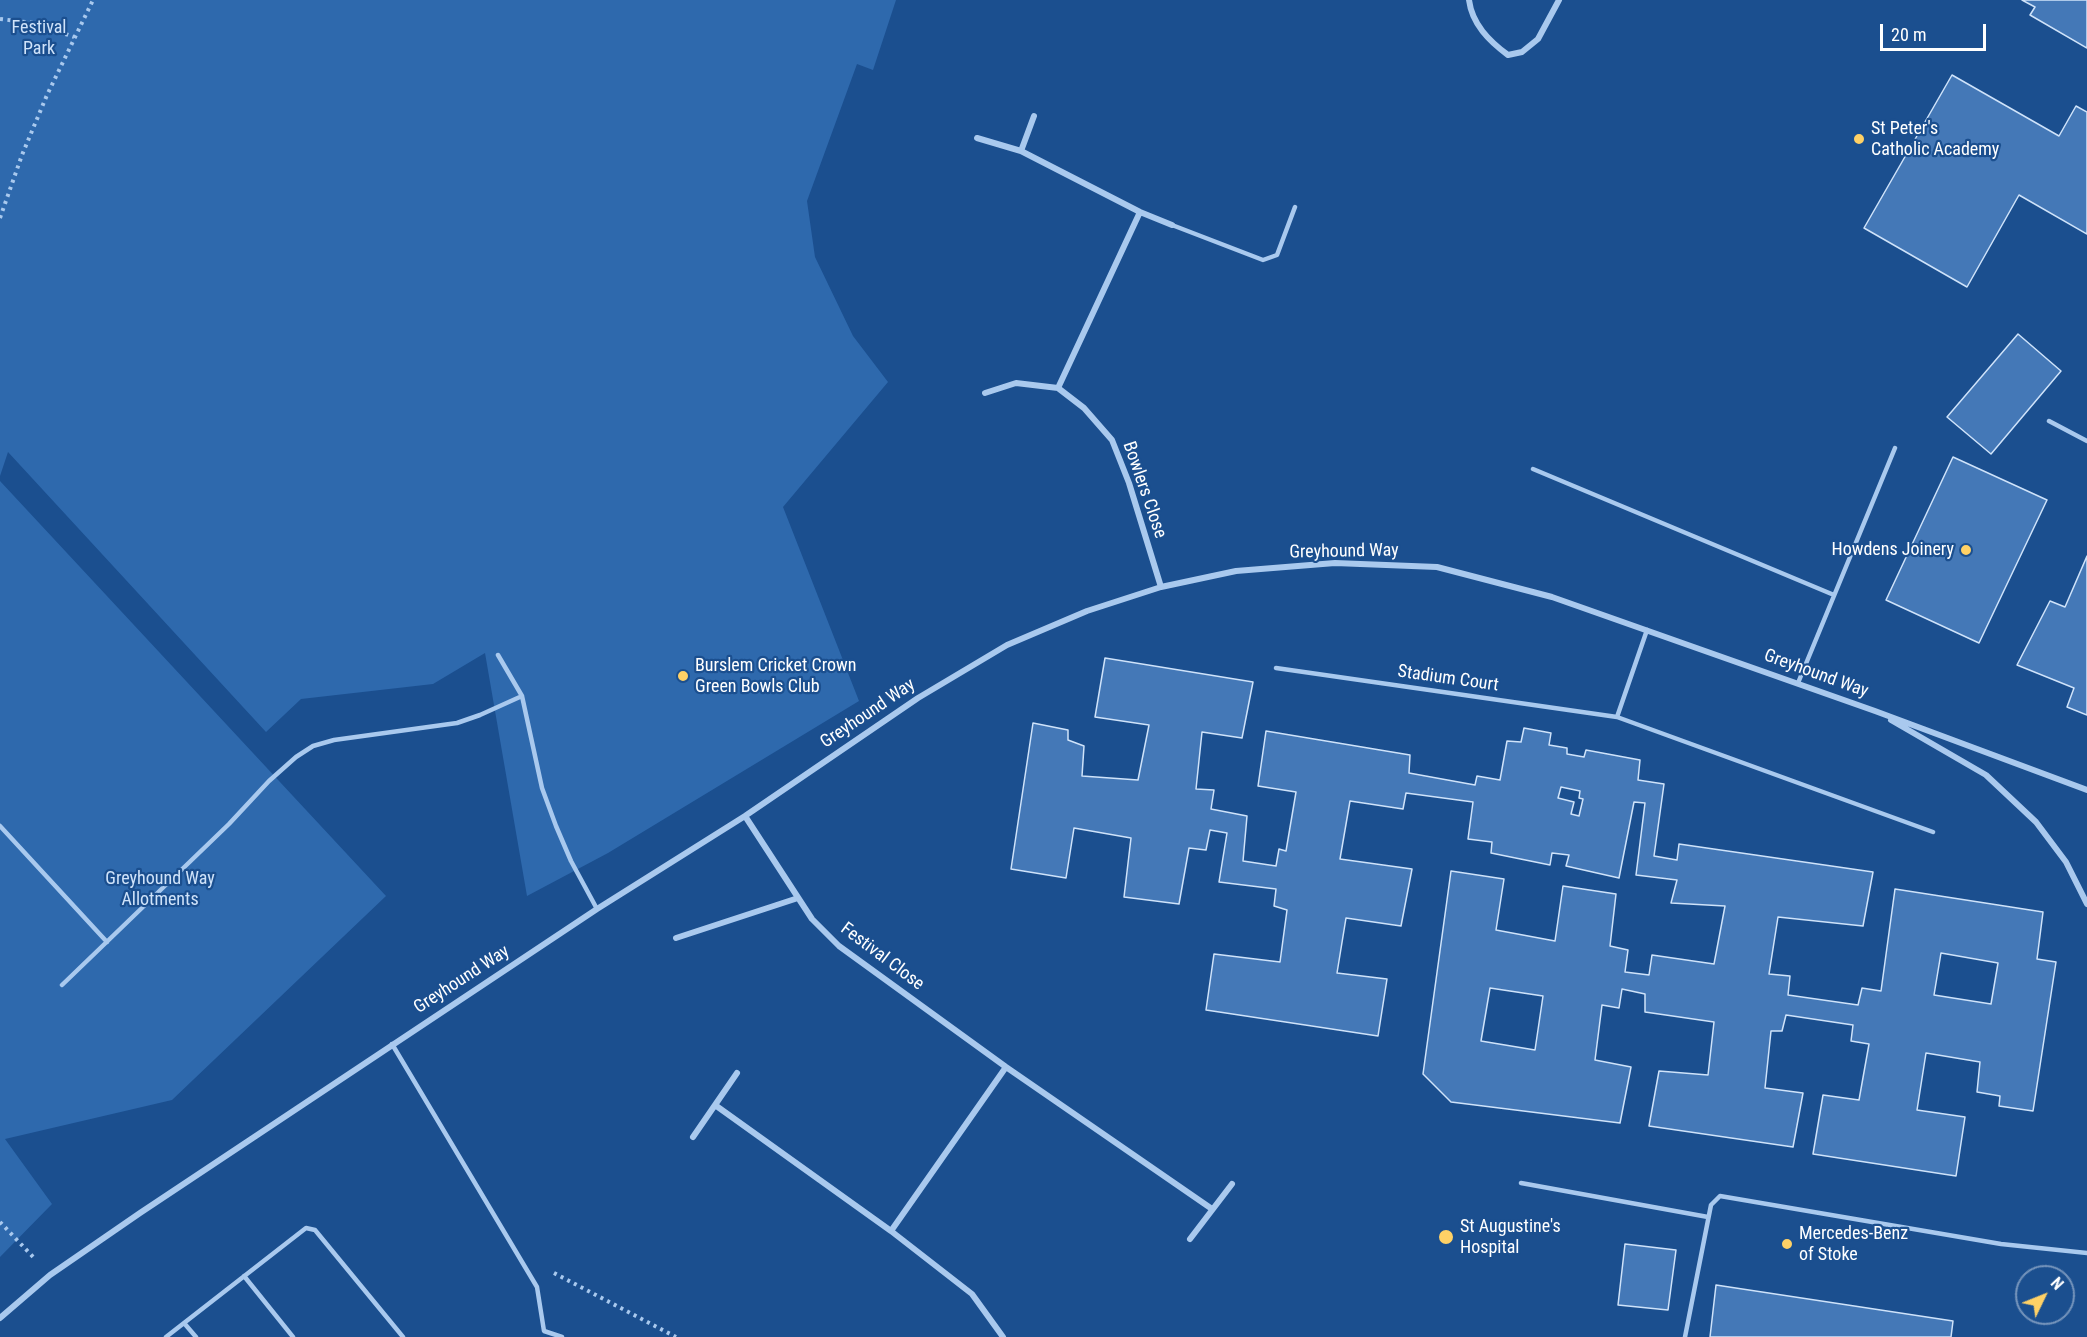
<!DOCTYPE html>
<html>
<head>
<meta charset="utf-8">
<style>
	body { margin:0 }
	#map { position:relative; width:2087px; height:1337px; overflow:hidden; background:#1b4f8f; font-family:"Roboto Condensed",sans-serif }
	canvas { display:block }
	.north { position:absolute; left:2015px; top:1265px; width:60px; height:60px; box-sizing:border-box; background:#1b4f8f; border:2px solid #7695bc; border-radius:50%; rotate:47deg; font-size:16px; font-weight:700; line-height:24px; text-align:center; color:#fff }
	.north::after { content:''; display:block; margin:auto; width:21px; height:27px; background:#ffd166; clip-path:polygon(50% 0,100% 100%,50% 72%,0 100%) }
	.scale { position:absolute; left:1880px; top:24px; width:106px; height:27px; box-sizing:border-box; border:3px solid #fff; border-top:0; padding-left:8px; font-size:18px; line-height:21px; white-space:nowrap; color:#fff; -webkit-text-stroke:4px #1b4f8f; paint-order:stroke }
</style>
</head>
<body>
<div id="map">
<canvas width="2087" height="1337"></canvas>
<div class="north">N</div>
<div class="scale">20 m</div>
</div>
<script>
const context = document.querySelector('canvas').getContext('2d');
context.lineJoin = 'round';
function paint(path, color) { context.fillStyle = color; context.fill(path, 'evenodd'); }
function trace(path, color, width, dash) { context.strokeStyle = color; context.lineWidth = width; context.lineCap = dash ? 'butt' : 'round'; context.setLineDash(dash || []); context.stroke(path); }
function drawText(font, color, halo, rows, align = 'center') {
  context.font = font + ' "Roboto Condensed",sans-serif'; context.lineWidth = 4.5; context.setLineDash([]); context.textBaseline = 'middle'; context.strokeStyle = halo; context.fillStyle = color; for (const [text, x, y, turn = 0] of rows) {
    context.save(); context.translate(x, y); context.rotate((+turn || 0) * Math.PI / 180); context.textAlign = isNaN(turn) ? turn : align; if (halo) context.strokeText(text, 0, 0); context.fillText(text, 0, 0); context.restore();
  }
}
paint(new Path2D(`
	M0 0H896L873 70 857 64 807 201 815 257 853 336 888 382 783 507 859 701 608 853 527 896 485 653 433 684 301 699 266 732 8 452 0 476Z
	M0 481 386 896 172 1100 5 1139 52 1204 0 1257Z`), '#2e69ad');
const building = new Path2D(`
	M2022 0H2087V48L2030 15 2035 7Z
	M1952 75 2059 136 2076 106 2087 112V234L2019 195 1967 287 1864 228Z
	M2018 334 2061 371 1991 454 1947 417Z
	M1953 457 2047 500 1979 643 1886 600Z
	M2087 556V715L2067 707 2074 688 2017 665 2050 601 2065 607Z
	M1105 658 1253 682 1242 738 1202 732 1196 789 1214 790 1211 809 1247 816 1243 861 1276 866 1279 849 1286 851 1296 792 1258 786 1266 731 1410 755 1409 773 1475 785 1477 776 1500 780 1507 741 1521 742 1524 728 1551 733 1549 745 1567 748V754L1584 757 1586 750 1640 760 1638 780 1664 784 1654 856 1677 860 1679 844 1873 872 1863 926 1778 917 1769 974 1790 976 1788 995 1858 1005 1862 988 1881 991 1895 889 2043 912 2037 959 2056 962 2033 1111 1999 1106 2000 1096 1977 1092 1980 1062 1926 1053 1917 1110 1965 1117 1956 1176 1813 1154 1823 1095 1859 1100 1869 1044 1851 1041 1853 1025 1786 1015 1782 1031H1771L1765 1088 1803 1093 1793 1147 1649 1126 1659 1071 1708 1075 1714 1022 1645 1012V994L1622 989 1619 1008 1602 1005 1595 1060 1631 1067 1620 1123 1451 1102 1423 1074 1451 871 1504 879 1496 930 1555 941 1563 886 1616 894 1610 946 1628 950 1625 972 1649 975 1652 955 1714 964 1725 906 1671 903 1677 880 1636 875 1645 803 1634 802 1619 878 1566 866 1569 855 1552 853 1550 865 1491 853 1492 842 1468 839 1473 802 1406 793 1403 809 1350 801 1340 859 1412 869 1401 926 1346 918 1337 973 1387 979 1378 1036 1206 1010 1214 954 1280 962 1287 910 1274 906 1276 889 1219 882 1227 833 1210 830 1206 850 1189 848 1179 904 1124 897 1131 838 1074 828 1066 878 1011 869 1033 723 1068 730V740L1084 746 1082 776 1138 780 1149 725 1095 717ZM1561 787 1580 791 1579 798 1583 799 1579 816 1571 814 1574 802 1558 798ZM1941 953 1998 963 1991 1004 1934 995ZM1490 988 1543 996 1535 1050 1481 1041Z
	M1625 1244 1676 1250 1668 1310 1618 1305Z
	M1716 1285 1953 1321 1951 1337H1710Z`);
paint(building, '#4478b7');
trace(building, '#cfe3fa', 1.5);
trace(new Path2D(`
	M0 19 34 23 74 37
	M0 218 22 155 47 95 93 0
	M0 1222 35 1259
	M554 1273 676 1337`), '#a9c9ee', 4, [3, 4.5]);
trace(new Path2D(`
	M1172 225 1263 260 1277 255 1295 207
	M2049 421 2087 441
	M1533 469 1834 595
	M498 655 522 696 542 788 556 826 571 861 597 909
	M1276 668 1617 717 1933 832
	M1798 683 1895 448
	M1617 717 1647 630
	M0 826 107 942
	M62 985 229 824 269 781 296 757 313 746 334 740 457 723 480 715 522 696
	M392 1044 537 1287 544 1331 562 1337
	M1521 1183 1708 1217
	M244 1276 293 1337
	M184 1323 196 1337
	M166 1337 306 1228 315 1230 403 1337
	M1685 1337 1711 1205 1720 1196 2001 1244 2087 1253`), '#a9c9ee', 4.5);
trace(new Path2D(`
	M1469 0C1472 24 1489 41 1508 55L1522 52 1538 39 1559 0
	M977 138 1021 151 1140 212 1172 225
	M1021 151 1034 116
	M1140 212 1058 388 1084 408 1112 440 1129 483 1161 587
	M985 393 1016 383 1058 388
	M1891 720 1986 775 2036 822 2066 862 2087 904
	M745 816 812 919 839 946 1006 1067 1212 1209
	M676 938 798 898
	M715 1105 891 1231 972 1294 1003 1337
	M693 1137 737 1073
	M891 1231 1006 1067
	M1190 1239 1232 1184
	M0 1318 50 1275 140 1213 597 909 745 816 918 698 1007 645 1087 611 1161 587 1236 571 1335 563 1437 567 1552 597 1875 711 2087 790`), '#a9c9ee', 6);
for (const [x, y, r, color] of [
	[1859,139,6,"#ffd166"],
	[1966,550,6,"#ffd166"],
	[683,676,6,"#ffd166"],
	[1446,1237,8,"#ffd166"],
	[1787,1244,6,"#ffd166"]
]) { const dot = new Path2D(); dot.arc(x, y, r, 0, 2 * Math.PI); context.fillStyle = color; context.fill(dot); trace(dot, '#1b4f8f', 2); }
drawText('18px', '#cfe3fa', '#1b4f8f', [
	["Festival",39,28],
	["Park",39,49],
	["Greyhound Way",160,879],
	["Allotments",160,900]
]);
drawText('18px', '#fff', '#1b4f8f', [
	["St Peter's",1871,129],
	["Catholic Academy",1871,150],
	["Howdens Joinery",1954,550,"right"],
	["Burslem Cricket Crown",695,666],
	["Green Bowls Club",695,687],
	["St Augustine's",1460,1227],
	["Hospital",1460,1248],
	["Mercedes-Benz",1799,1234],
	["of Stoke",1799,1255]
], 'left');
drawText('18px', '#fff', '#1b4f8f', [
	["Bowlers Close",1144,490,71],
	["Greyhound Way",1344,552,-1],
	["Greyhound Way",1816,674,20],
	["Stadium Court",1448,679,8],
	["Greyhound Way",868,714,-34],
	["Festival Close",882,957,37],
	["Greyhound Way",462,980,-33]
]);
</script>
</body>
</html>
